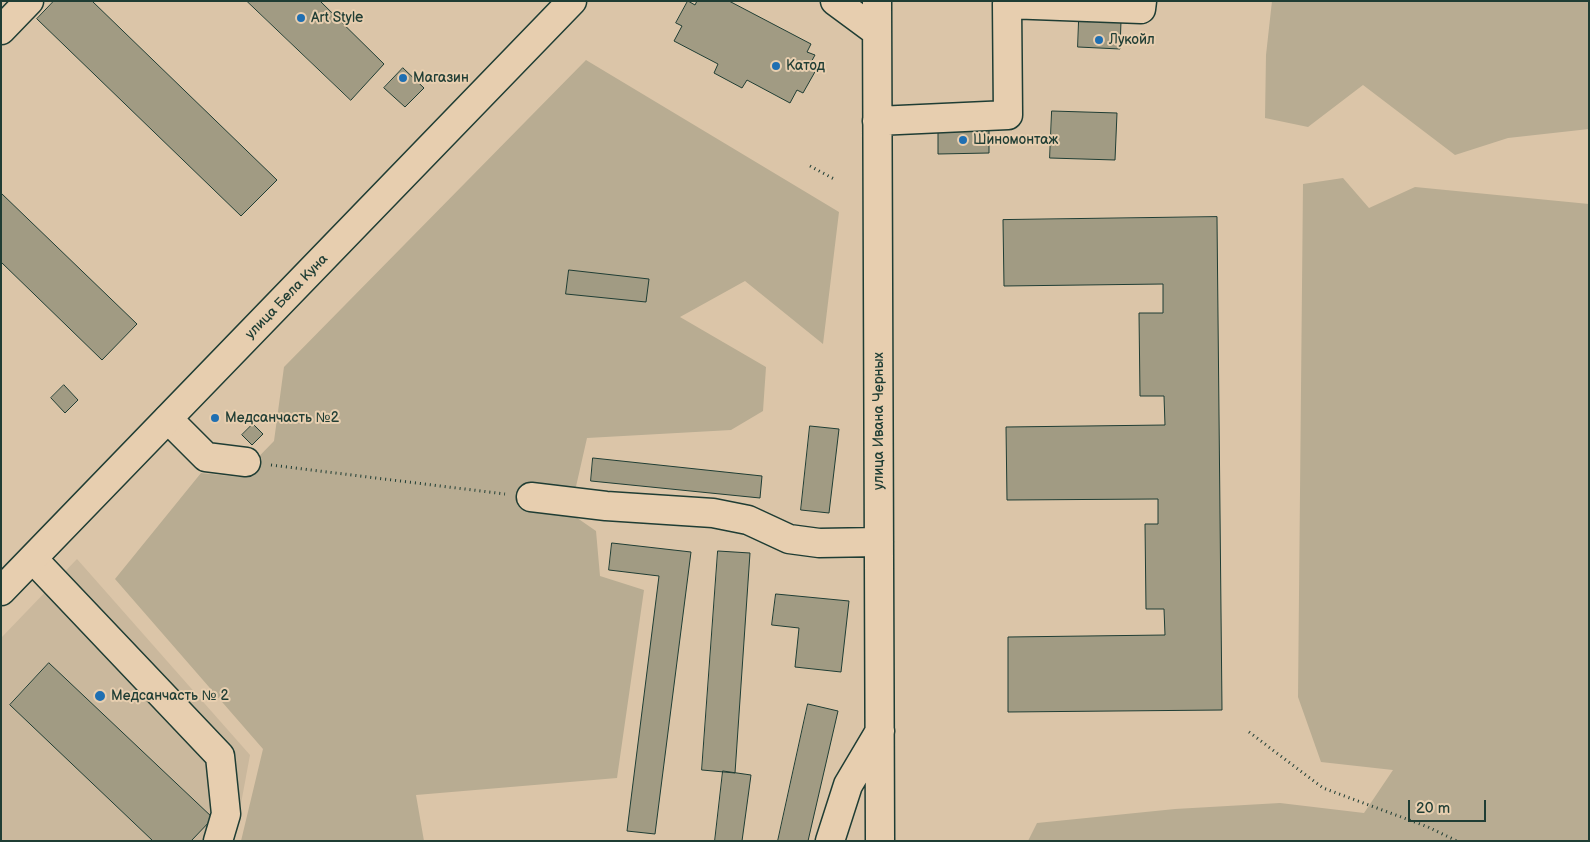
<!DOCTYPE html>
<html>
<head>
<meta charset="utf-8">
<style>
	body { margin:0 }
	#map { position:relative; width:1590px; height:842px; overflow:hidden; background:#dbc5a8; font-family:"Balsamiq Sans",sans-serif }
	canvas { display:block }
	.frame { position:absolute; inset:0; border:2px solid #1f3d34; pointer-events:none }
	.scale { position:absolute; left:1408px; top:800px; width:78px; height:22px; box-sizing:border-box; border:2px solid #1f3d34; border-top:0; padding-left:6px; font-size:15px; line-height:18px; white-space:nowrap; color:#1f3d34; -webkit-text-stroke:4px #e7ceaf; paint-order:stroke }
</style>
</head>
<body>
<div id="map">
<canvas width="1590" height="842"></canvas>
<div class="frame"></div>
<div class="scale">20 m</div>
</div>
<script>
const context = document.querySelector('canvas').getContext('2d');
context.lineJoin = 'round';
function paint(path, color) { context.fillStyle = color; context.fill(path, 'evenodd'); }
function trace(path, color, width, dash) { context.strokeStyle = color; context.lineWidth = width; context.lineCap = dash ? 'butt' : 'round'; context.setLineDash(dash || []); context.stroke(path); }
function drawText(font, color, halo, rows, align = 'center') {
  context.font = font + ' "Balsamiq Sans",sans-serif'; context.lineWidth = 4; context.setLineDash([]); context.textBaseline = 'middle'; context.strokeStyle = halo; context.fillStyle = color; for (const [text, x, y, turn = 0] of rows) {
    context.save(); context.translate(x, y); context.rotate((+turn || 0) * Math.PI / 180); context.textAlign = isNaN(turn) ? turn : align; if (halo) context.strokeText(text, 0, 0); context.fillText(text, 0, 0); context.restore();
  }
}
paint(new Path2D(`
	M77 559 250 755 234 841H1V638Z`), '#cab89d');
paint(new Path2D(`
	M1272 1H1589V129L1508 138 1455 155 1363 85 1308 127 1265 118 1266 55Z
	M586 60 839 212 823 344 745 281 680 317 766 367 763 411 731 430 587 438 570 513 596 531 600 576 644 590 617 778 416 795 424 841H241L263 749 115 579 201 473 239 477 274 441 284 367Z
	M1343 178 1369 208 1415 187 1589 204V841H1028L1037 823 1175 809 1280 803 1364 813 1393 770 1321 762 1298 697 1303 184Z`), '#b8ac92');
const building = new Path2D(`
	M54 1H92L277 180 241 216 37 19Z
	M247 1H320L384 64 351 100Z
	M688 1 695 5 697 1H729L811 44 807 52 815 55 809 66 816 70 803 93 797 90 790 103 747 80 742 88 714 73 718 64 674 41 682 26 676 23Z
	M1079 20 1121 21 1120 49 1078 47Z
	M403 68 424 88 405 107 384 88Z
	M1052 111 1117 113 1115 160 1050 158Z
	M989 126V153L938 154V127Z
	M1 193 137 324 102 360 1 262Z
	M1217 217 1222 710 1008 712V637L1165 635 1164 609H1146L1145 524H1158V499L1007 500 1006 427 1165 425 1164 396H1140L1139 313H1163V284L1004 286 1003 220Z
	M569 270 649 279 646 302 566 294Z
	M64 385 78 400 65 413 51 398Z
	M253 424 263 434 252 445 242 435Z
	M810 426 839 429 829 513 801 510Z
	M593 458 762 476 760 498 591 481Z
	M612 543 691 552 655 834 627 831 659 576 609 570Z
	M718 551 750 553 735 773 702 770Z
	M776 594 849 601 841 672 795 667 799 628 772 625Z
	M49 663 213 818 191 841H153L10 705Z
	M808 704 838 711 808 841H778Z
	M723 771 751 775 742 841H715Z`);
paint(building, '#a19b83');
trace(building, '#1f3d34', 1);
const minor = new Path2D(`
	M835 1 877 32
	M877 1 880 841
	M1 30 29 1
	M877 121 1008 115 1007 4 1141 9 1142 1
	M168 419 206 457 246 462
	M531 497 606 506 713 513 748 520 789 539 819 543 879 542
	M33 559 220 756 226 814 218 841
	M830 841 848 785 880 731`);
const major = new Path2D(`
	M1 591 572 1`);
trace(minor, '#1f3d34', 31);
trace(major, '#1f3d34', 31);
trace(new Path2D(`
	M810 166 836 180
	M271 465 505 494
	M1249 732 1323 788 1428 827 1457 841`), '#1f3d34', 3, [1, 4]);
trace(minor, '#e7ceaf', 28);
trace(major, '#e7ceaf', 28);
for (const [x, y, r, color] of [
	[301,18,5,"#1f6fb2"],
	[1099,40,5,"#1f6fb2"],
	[776,66,5,"#1f6fb2"],
	[403,78,5,"#1f6fb2"],
	[963,140,5,"#1f6fb2"],
	[215,418,5,"#1f6fb2"],
	[100,696,6,"#1f6fb2"]
]) { const dot = new Path2D(); dot.arc(x, y, r, 0, 2 * Math.PI); context.fillStyle = color; context.fill(dot); trace(dot, '#e7ceaf', 2); }
drawText('14px', '#1f3d34', '#e7ceaf', [
	["Art Style",311,18],
	["Лукойл",1109,40],
	["Катод",786,66],
	["Магазин",413,78],
	["Шиномонтаж",973,140],
	["Медсанчасть №2",225,418],
	["Медсанчасть № 2",111,696]
], 'left');
drawText('14px', '#1f3d34', '#e7ceaf', [
	["улица Бела Куна",287,297,-46],
	["улица Ивана Черных",879,421,-90]
]);
</script>
</body>
</html>
